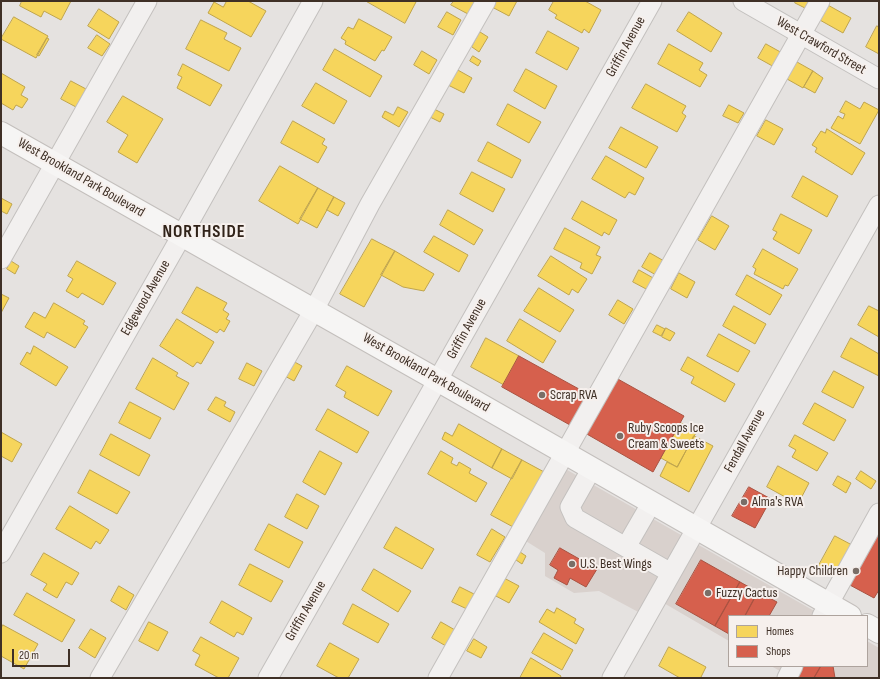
<!DOCTYPE html>
<html>
<head>
<meta charset="utf-8">
<style>
	body { margin:0 }
	#map { position:relative; width:880px; height:679px; overflow:hidden; background:#e5e2e0; font-family:"Sofia Sans Condensed",sans-serif }
	canvas { display:block }
	.frame { position:absolute; inset:0; border:2px solid #3f3026; pointer-events:none }
	.legend { position:absolute; left:728px; top:615px; width:140px; height:52px; box-sizing:border-box; background:#f6f0ed; border:1px solid #ada39d; margin:0; padding:5px 7px; list-style:none; font-size:12px; color:#3f3026 }
	.legend li { display:flex; align-items:center; gap:8px; height:20px }
	.legend b { width:20px; border:1px solid #ada39d }
	.scale { position:absolute; left:12px; top:649px; width:58px; height:18px; box-sizing:border-box; border:2px solid #3f3026; border-top:0; padding-left:5px; font-size:12px; line-height:14px; white-space:nowrap; color:#3f3026; -webkit-text-stroke:3px #f6f0ed; paint-order:stroke }
</style>
</head>
<body>
<div id="map">
<canvas width="880" height="679"></canvas>
<div class="frame"></div>
<ul class="legend">
<li><b style="height:11px;background:#f6d55c"></b>Homes</li>
<li><b style="height:11px;background:#d6604d"></b>Shops</li>
</ul>
<div class="scale">20 m</div>
</div>
<script>
const context = document.querySelector('canvas').getContext('2d');
context.lineJoin = 'round';
function paint(path, color) { context.fillStyle = color; context.fill(path, 'evenodd'); }
function trace(path, color, width, dash) { context.strokeStyle = color; context.lineWidth = width; context.lineCap = dash ? 'butt' : 'round'; context.setLineDash(dash || []); context.stroke(path); }
function drawText(font, color, halo, rows, align = 'center') {
  context.font = font + ' "Sofia Sans Condensed",sans-serif'; context.lineWidth = 4; context.setLineDash([]); context.textBaseline = 'middle'; context.strokeStyle = halo; context.fillStyle = color; for (const [text, x, y, turn = 0] of rows) {
    context.save(); context.translate(x, y); context.rotate((+turn || 0) * Math.PI / 180); context.textAlign = isNaN(turn) ? turn : align; if (halo) context.strokeText(text, 0, 0); context.fillText(text, 0, 0); context.restore();
  }
}
paint(new Path2D(`
	M562 467 823 616H729V641L650 595 642 614 599 591 574 593 545 576V553L521 538Z
	M867 641 879 648V678H779L780 671 771 666H867Z`), '#d9d1cd');
const homes = new Path2D(`
	M22 1H71L61 20 44 11 41 17 20 6Z
	M227 1H248L266 11 251 37 208 13 214 2 223 7Z
	M366 1H414L416 2 405 23Z
	M454 1H475L468 14 451 5Z
	M496 1H517L509 16 492 7Z
	M554 1H585L601 10 589 33 584 29 582 33 555 18 557 15 549 10Z
	M796 1H809L805 8 795 3Z
	M826 4 851 18 843 33 818 19Z
	M99 9 119 22 109 39 88 26Z
	M447 12 461 20 453 35 438 27Z
	M689 12 722 33 711 52 677 31Z
	M14 17 48 36 36 58 1 39Z
	M359 19 392 37 384 51 382 50 375 61 345 44 346 41 341 38 348 27 353 29Z
	M201 20 227 33 224 39 241 48 229 71 186 49Z
	M877 26 879 27V54L866 47Z
	M548 31 579 48 567 70 536 53Z
	M480 32 488 37 479 52 472 47Z
	M97 35 110 44 102 56 88 48Z
	M47 38 49 39 39 56 37 55Z
	M669 44 703 63 699 70 707 75 700 87 658 64Z
	M766 44 784 54 776 68 758 58Z
	M335 49 382 76 370 97 323 70Z
	M422 51 437 60 429 74 414 65Z
	M473 56 481 61 478 66 470 61Z
	M797 62 813 71 803 88 787 79Z
	M183 64 222 85 210 106 177 88 182 77 178 75Z
	M456 69 472 78 464 93 448 85Z
	M526 69 557 86 545 109 514 91Z
	M813 71 823 78 815 93 804 87Z
	M1 73 25 87 21 95 28 99 22 108 16 105 13 110 1 103Z
	M71 81 86 89 76 107 61 99Z
	M316 83 347 101 334 124 302 106Z
	M646 84 686 106 682 113 686 116 677 132 632 108Z
	M123 96 163 119 137 163 118 152 128 135 107 122Z
	M846 101 860 109 864 102 879 110 860 144 831 128 838 116 843 119 845 114 840 112Z
	M508 104 541 122 529 143 497 125Z
	M729 105 744 113 738 123 723 116Z
	M398 107 408 112 399 127 382 117 385 111 393 115Z
	M434 109 444 114 440 122 430 117Z
	M766 120 783 129 774 145 757 136Z
	M293 121 325 139 322 144 327 147 318 163 281 143Z
	M621 127 658 147 646 168 609 148Z
	M827 129 865 153 852 175 815 152 817 148 812 145 821 131 825 133Z
	M488 142 521 160 512 178 478 161Z
	M606 156 644 178 635 195 629 192 625 198 592 179Z
	M280 166 318 188 298 224 259 201Z
	M472 172 505 189 493 212 460 194Z
	M803 176 838 196 827 217 792 197Z
	M318 188 334 197 317 228 300 219Z
	M334 197 345 203 338 216 327 210Z
	M1 198 12 204 7 214 1 211Z
	M582 201 617 220 609 235 604 232 602 236 572 219Z
	M448 210 483 230 474 245 440 225Z
	M781 214 812 230 799 254 773 239 777 232 773 230Z
	M712 216 729 226 715 250 698 240Z
	M565 228 600 247 596 255 601 257 592 274 580 268 582 263 554 249Z
	M434 236 468 255 459 272 424 252Z
	M372 239 395 251 364 307 340 294Z
	M763 249 798 269 788 286 785 285 783 289 754 274 756 269 753 267Z
	M395 251 434 274 424 291 403 287 381 275Z
	M650 253 664 261 656 275 642 267Z
	M551 256 587 279 578 293 572 289 569 295 538 276Z
	M11 261 19 266 15 274 7 269Z
	M77 261 116 283 103 305 82 293 78 298 66 291 73 279 68 276Z
	M639 270 655 279 648 290 633 282Z
	M679 273 695 282 687 298 671 289Z
	M747 275 782 295 770 315 736 295Z
	M197 287 227 303 223 310 229 314 226 319 230 321 224 332 220 329 217 333 182 313Z
	M539 288 574 310 560 332 524 311Z
	M1 294 9 298 1 313Z
	M618 300 633 309 624 324 609 315Z
	M54 303 85 321 83 324 88 327 75 348 47 332 44 338 25 327 34 312 45 318Z
	M734 306 766 324 755 344 723 326Z
	M869 306 879 311V337L858 325Z
	M177 319 214 342 201 364 197 362 193 367 160 346Z
	M520 319 556 341 543 363 507 341Z
	M657 325 665 329 661 336 653 332Z
	M666 328 675 333 670 341 662 337Z
	M719 334 750 351 738 372 707 356Z
	M486 338 519 356 504 385 471 367Z
	M851 338 879 354V376L841 357Z
	M34 346 68 367 56 386 20 364 27 352 30 354Z
	M688 357 735 384 725 402 691 383 694 377 681 370Z
	M153 358 178 373 176 376 189 383 174 410 136 389Z
	M289 359 302 366 294 381 281 374Z
	M247 363 262 371 254 386 239 379Z
	M347 366 392 391 378 416 344 397 346 392 336 386Z
	M834 371 864 387 853 408 822 392Z
	M216 397 226 402 224 406 235 412 230 422 208 410Z
	M130 402 161 418 150 439 119 423Z
	M815 403 846 420 834 441 803 424Z
	M328 409 369 432 357 453 316 430Z
	M681 423 697 431 677 467 661 458Z
	M459 424 502 449 492 468 442 439 445 432 452 436Z
	M1 432 22 444 12 462 1 456Z
	M111 434 150 455 139 476 100 455Z
	M795 435 828 453 817 471 792 457 796 450 789 446Z
	M694 436 713 446 689 492 660 476 667 462 677 467Z
	M502 449 522 460 512 479 492 468Z
	M320 451 342 463 325 495 303 482Z
	M441 451 453 458 451 463 457 466 459 462 471 469 469 473 487 483 476 502 428 474Z
	M522 460 546 473 515 528 491 515Z
	M778 466 809 483 798 504 767 487Z
	M90 470 130 492 117 514 78 493Z
	M861 471 876 481 871 489 856 479Z
	M838 476 851 483 846 493 833 485Z
	M297 494 319 506 307 529 285 517Z
	M70 506 109 530 100 544 96 541 91 549 56 529Z
	M269 524 303 542 289 568 255 550Z
	M396 527 434 549 422 569 384 548Z
	M492 529 505 537 490 562 477 555Z
	M835 536 852 545 836 576 818 567Z
	M520 552 526 556 522 564 516 560Z
	M44 553 79 573 72 585 66 582 57 598 43 590 47 584 31 575Z
	M250 564 283 581 271 602 239 585Z
	M374 569 411 591 398 612 362 590Z
	M504 578 519 586 509 603 494 595Z
	M119 586 134 595 126 610 111 601Z
	M460 587 474 594 467 609 452 602Z
	M27 593 75 620 62 642 14 615Z
	M222 601 252 618 243 635 237 632 234 637 210 623Z
	M353 604 389 624 378 643 343 624Z
	M557 608 576 619 574 623 584 629 576 644 539 622 547 609 554 613Z
	M149 622 168 632 158 651 139 641Z
	M441 622 455 630 446 646 432 638Z
	M3 625 38 644 24 669 1 656V629Z
	M91 629 106 638 95 658 79 648Z
	M544 633 573 650 562 670 532 653Z
	M201 637 239 658 228 678H219L195 665 200 655 193 651Z
	M474 639 487 647 481 658 467 651Z
	M330 643 359 659 348 678H339L317 666Z
	M669 647 706 667 701 677 703 678H680L659 666Z
	M531 658 561 676 560 678H520Z`);
paint(homes, '#f6d55c');
trace(homes, '#bfa44c', 1);
const shops = new Path2D(`
	M519 356 588 394 570 425 502 387Z
	M616 378 684 416 653 472 585 433Z
	M749 487 771 499 755 528 732 516Z
	M876 534 879 536V590L874 598 848 584Z
	M560 548 597 569 586 587 570 578 567 585 554 578 558 570 550 565Z
	M701 560 740 582 715 626 676 604Z
	M740 582 758 592 745 616H729V634L715 626Z
	M758 592 777 602 769 616H745Z
	M802 666H821L814 678H795Z
	M821 666H833L835 678H814Z`);
paint(shops, '#d6604d');
trace(shops, '#a95241', 1);
const minor = new Path2D(`
	M743 1 879 79
	M1 259 147 1
	M592 468 570 507 575 518 671 573
	M626 547 652 502
	M1 553 182 235 313 1
	M822 616 879 513
	M100 678 314 310 370 204 486 1
	M268 678 427 399 652 1
	M438 678 820 1
	M612 678 879 205
	M787 678 793 666`);
const major = new Path2D(`
	M1 133 425 373 850 616
	M867 625 879 632`);
trace(minor, '#c3c0be', 21);
trace(major, '#c3bfbc', 24);
trace(minor, '#f2f0ef', 19);
trace(major, '#f6f5f4', 22);
for (const [x, y, r, color] of [
	[542,395,4,"#796e67"],
	[620,436,4,"#796e67"],
	[744,502,4,"#796e67"],
	[572,564,4,"#796e67"],
	[856,571,4,"#796e67"],
	[708,593,4,"#796e67"]
]) { const dot = new Path2D(); dot.arc(x, y, r, 0, 2 * Math.PI); context.fillStyle = color; context.fill(dot); trace(dot, '#f6f0ed', 1.5); }
drawText('14px', '#3f3026', '#f6f0ed', [
	["West Crawford Street",821,46,30],
	["Griffin Avenue",626,47,-61],
	["West Brookland Park Boulevard",81,178,30],
	["Edgewood Avenue",146,298,-60],
	["Griffin Avenue",467,329,-61],
	["West Brookland Park Boulevard",426,373,30],
	["Fendall Avenue",745,441,-61],
	["Griffin Avenue",306,611,-60]
]);
drawText('14px', '#3f3026', '#f6f0ed', [
	["Scrap RVA",550,395],
	["Ruby Scoops Ice",628,428],
	["Cream & Sweets",628,444],
	["Alma's RVA",752,502],
	["U.S. Best Wings",580,564],
	["Happy Children",848,571,"right"],
	["Fuzzy Cactus",716,593]
], 'left');
context.letterSpacing = '1px';
drawText('bold 18px', '#302218', '#f6f0ed', [
	["NORTHSIDE",204,232]
]);
context.letterSpacing = '0px';
</script>
</body>
</html>
